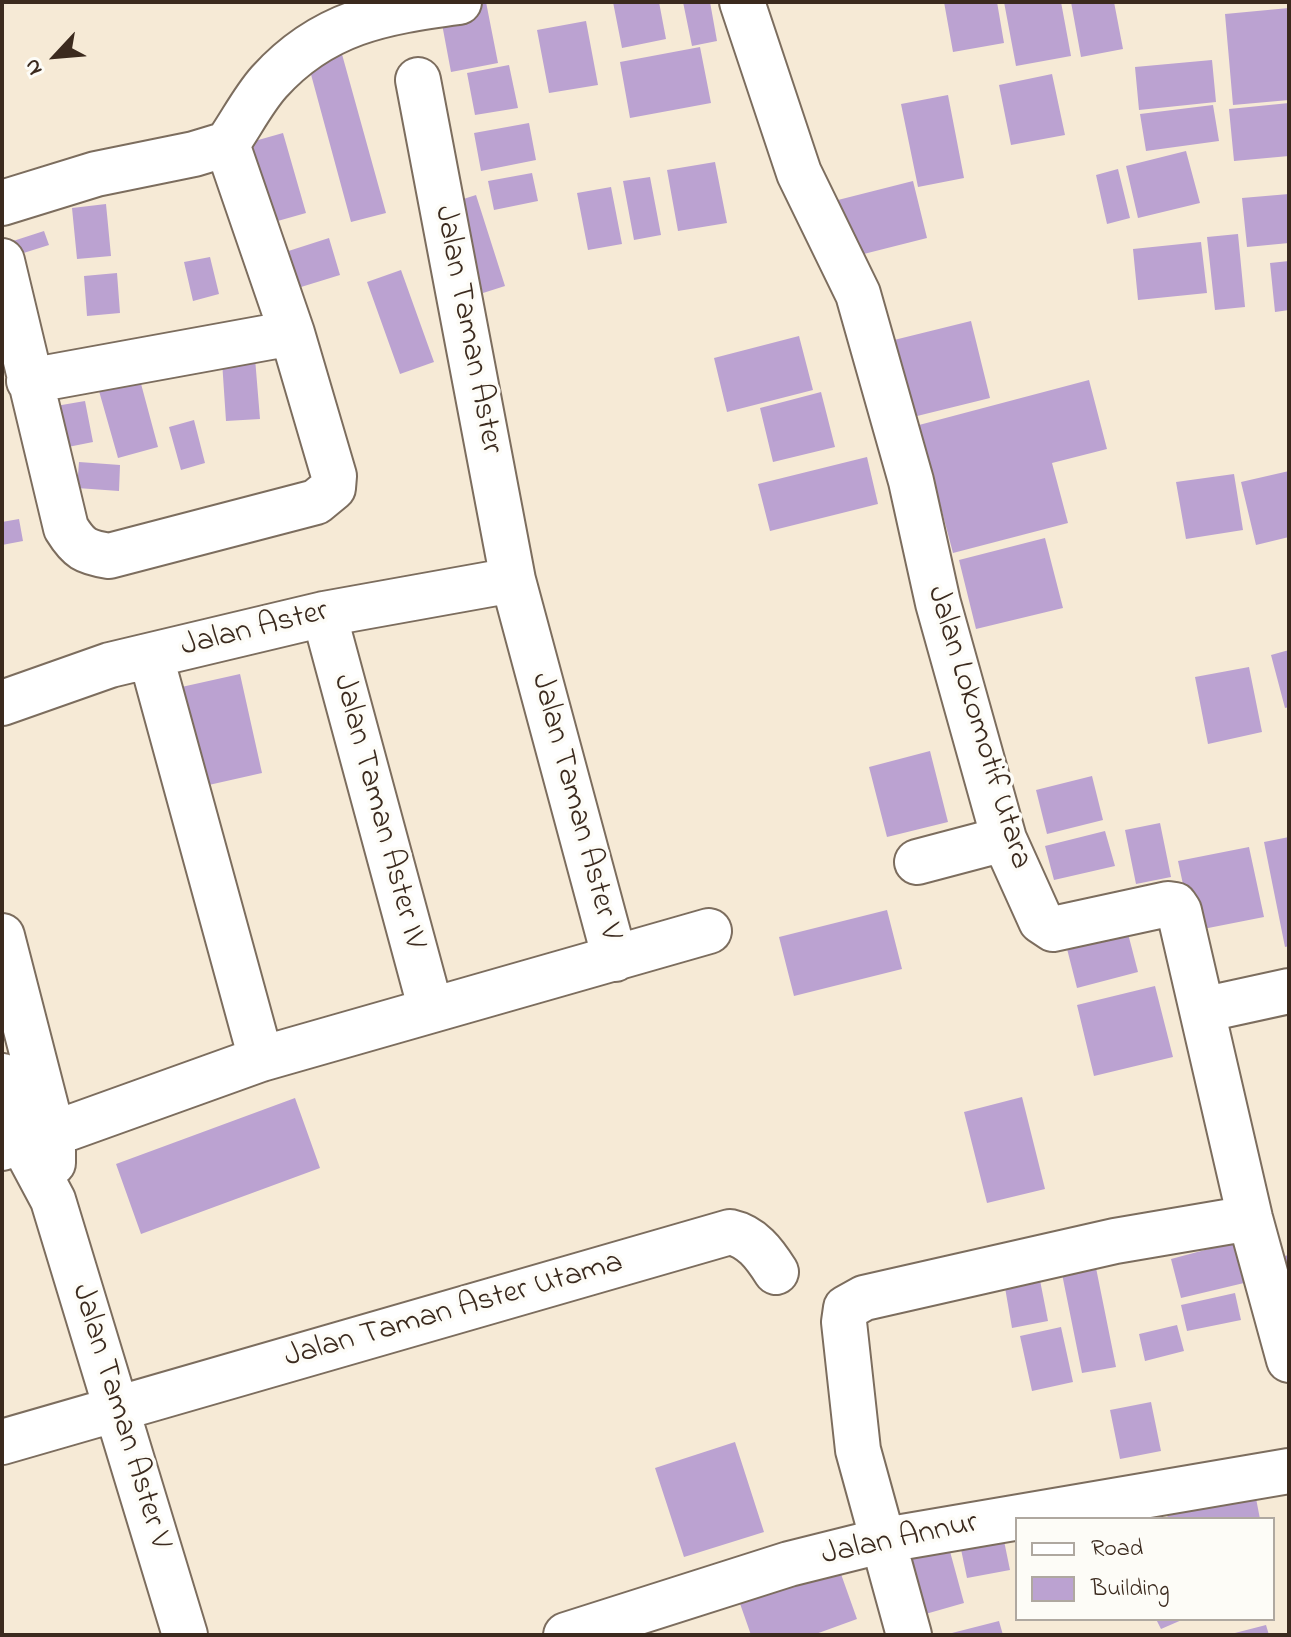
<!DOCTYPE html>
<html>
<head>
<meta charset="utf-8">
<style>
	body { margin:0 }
	#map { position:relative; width:1291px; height:1637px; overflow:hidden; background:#f6ead6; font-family:"Indie Flower",sans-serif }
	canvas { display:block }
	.frame { position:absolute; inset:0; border:4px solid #3b2a1e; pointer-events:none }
	.legend { position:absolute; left:1015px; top:1517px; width:260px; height:104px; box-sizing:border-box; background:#fdfcf7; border:2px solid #afa8a0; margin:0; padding:10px 14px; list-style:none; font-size:24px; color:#3b2a1e }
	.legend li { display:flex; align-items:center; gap:16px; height:40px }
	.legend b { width:40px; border:2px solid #afa8a0 }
	.north { position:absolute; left:16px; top:16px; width:80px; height:80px; -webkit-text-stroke:6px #fdfcf7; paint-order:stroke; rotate:244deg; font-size:22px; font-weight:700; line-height:32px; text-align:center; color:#3b2a1e }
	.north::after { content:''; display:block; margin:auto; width:28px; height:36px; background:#3b2a1e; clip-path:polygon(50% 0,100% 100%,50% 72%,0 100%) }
</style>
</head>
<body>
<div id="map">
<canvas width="1291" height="1637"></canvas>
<div class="frame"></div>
<ul class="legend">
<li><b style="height:10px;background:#fff"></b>Road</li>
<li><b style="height:22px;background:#bba2d1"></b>Building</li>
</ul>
<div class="north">N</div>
</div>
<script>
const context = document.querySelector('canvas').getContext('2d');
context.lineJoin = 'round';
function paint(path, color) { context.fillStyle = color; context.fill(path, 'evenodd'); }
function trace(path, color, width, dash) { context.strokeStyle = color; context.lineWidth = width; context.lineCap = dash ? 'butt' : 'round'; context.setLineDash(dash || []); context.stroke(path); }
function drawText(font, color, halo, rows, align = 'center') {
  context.font = font + ' "Indie Flower",sans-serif'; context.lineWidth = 7; context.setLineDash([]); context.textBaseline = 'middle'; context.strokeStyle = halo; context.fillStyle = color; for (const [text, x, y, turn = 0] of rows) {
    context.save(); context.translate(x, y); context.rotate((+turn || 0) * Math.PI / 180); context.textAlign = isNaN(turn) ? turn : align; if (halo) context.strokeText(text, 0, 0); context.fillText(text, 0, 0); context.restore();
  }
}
paint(new Path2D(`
	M473 2H486L498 63 451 72 439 8Z
	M613 2H659L666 39 622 48Z
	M683 2H710L717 41 692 46Z
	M944 2H997L1004 43 953 52Z
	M1004 2H1061L1071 56 1016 66Z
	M1071 2H1114L1123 49 1081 57Z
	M1289 8V100L1233 105 1225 14Z
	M586 21 598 85 549 93 537 30Z
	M340 47 386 213 351 222 306 56Z
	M700 47 711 103 630 118 620 62Z
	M1212 60 1216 102 1139 110 1135 67Z
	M509 65 518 108 475 115 467 73Z
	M1052 74 1065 135 1011 145 999 85Z
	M948 95 964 178 918 187 901 104Z
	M1289 103V156L1234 161 1229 109Z
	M1213 105 1219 141 1146 151 1140 114Z
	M529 123 536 160 481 171 474 133Z
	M283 133 306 213 260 226 237 146Z
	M1186 151 1200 203 1138 218 1126 166Z
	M715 162 727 223 678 231 667 170Z
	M1118 169 1130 218 1107 224 1096 175Z
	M532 173 538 201 494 210 488 181Z
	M650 177 661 235 634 240 623 181Z
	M913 181 927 238 844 259 830 202Z
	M611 187 622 244 588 250 577 193Z
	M1289 194V243L1247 247 1242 198Z
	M476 195 505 286 483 293 454 202Z
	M106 204 111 256 77 259 72 208Z
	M44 231 49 245 14 256 10 242Z
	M1238 234 1245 307 1215 310 1207 237Z
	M329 238 340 275 288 291 276 255Z
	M1201 242 1207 293 1138 300 1133 249Z
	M210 257 219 294 193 301 184 262Z
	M1289 261V310L1275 312 1270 263Z
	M401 270 434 362 400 374 367 282Z
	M117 273 120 313 87 316 84 276Z
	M971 321 990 398 909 418 890 341Z
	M799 336 813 390 727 412 714 358Z
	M255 358 260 419 226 421 222 361Z
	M140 380 158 447 118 458 99 391Z
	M1089 380 1107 449 1052 463 1068 523 953 553 919 425Z
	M821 392 835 447 773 462 760 408Z
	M85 401 93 442 58 449 50 407Z
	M194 420 205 463 181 470 169 427Z
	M867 457 878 504 770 531 758 484Z
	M79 462 120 465 119 491 77 488Z
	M1289 471V537L1256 545 1241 482Z
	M1234 474 1243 530 1186 539 1176 482Z
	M19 519 23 541 2 545V522Z
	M1045 538 1063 608 976 629 959 560Z
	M1289 650V707L1285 708 1271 655Z
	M1249 667 1262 732 1208 744 1195 677Z
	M240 674 262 773 191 789 168 690Z
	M930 751 948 822 887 837 869 767Z
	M1092 776 1103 820 1047 834 1036 790Z
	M1160 823 1171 877 1136 884 1125 830Z
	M1105 831 1115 866 1054 880 1045 846Z
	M1289 837V946L1285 947 1264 842Z
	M1249 847 1264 917 1193 931 1178 861Z
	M887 910 902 969 794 996 779 937Z
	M1125 922 1138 972 1077 988 1064 937Z
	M1155 986 1173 1057 1094 1076 1077 1005Z
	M1022 1097 1045 1189 987 1203 964 1112Z
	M295 1098 320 1168 141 1234 116 1164Z
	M1235 1242 1244 1283 1181 1298 1171 1259Z
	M1289 1255V1295L1280 1257Z
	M1094 1258 1116 1367 1082 1373 1060 1264Z
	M1038 1270 1048 1321 1012 1328 1003 1276Z
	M1235 1293 1241 1320 1187 1331 1181 1305Z
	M1177 1325 1184 1351 1145 1361 1139 1334Z
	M1061 1327 1073 1382 1032 1391 1020 1336Z
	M1151 1402 1161 1451 1120 1459 1110 1410Z
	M735 1442 764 1532 684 1557 655 1468Z
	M1254 1488 1260 1519H1168L1165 1505Z
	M1001 1526 1010 1570 967 1578 958 1535Z
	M945 1533 964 1603 908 1619 888 1550Z
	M836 1560 857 1619 813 1635H751L737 1595Z
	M1156 1619H1184L1161 1629Z
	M999 1621 1003 1635H949L948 1634Z
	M1266 1625 1269 1635H1231V1634Z`), '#bba2d1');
const minor = new Path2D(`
	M742 2 799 173 858 294 911 481 938 603 1004 839 1041 921 1053 929 1168 904 1175 905 1179 911 1250 1218 1289 1360
	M418 80 513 580 615 959
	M227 144C241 124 253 100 269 82 323 22 383 12 459 2
	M2 203 96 174 194 154 227 144 292 333 334 476 333 488 316 502 109 556C85 552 79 549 66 528L2 261
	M29 381 292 333
	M324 614 431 1010
	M151 657 261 1059
	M2 703 110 665 324 614 513 580
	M917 862 1004 839
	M2 936 53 1134V1163
	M1202 1010 1289 991
	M2 1076 22 1142 53 1200 185 1635
	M2 1148 69 1128 261 1059 709 931
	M2 1442 730 1232C752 1237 764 1253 776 1272
	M566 1635 789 1564 885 1540 1289 1471
	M909 1635 858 1450 844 1322 846 1308 864 1298 1115 1241 1250 1218`);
trace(minor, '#7c6d5e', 48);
trace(minor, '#fff', 44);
drawText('32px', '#3b2a1e', '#fdfcf7', [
	["Jalan Taman Aster",466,330,79],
	["Jalan Aster",255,631,-14],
	["Jalan Lokomotif Utara",977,728,73],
	["Jalan Taman Aster V",574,807,75],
	["Jalan Taman Aster IV",377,812,75],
	["Jalan Taman Aster Utama",454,1312,-16],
	["Jalan Taman Aster V",119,1417,73],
	["Jalan Annur",900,1541,-12]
]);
</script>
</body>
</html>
